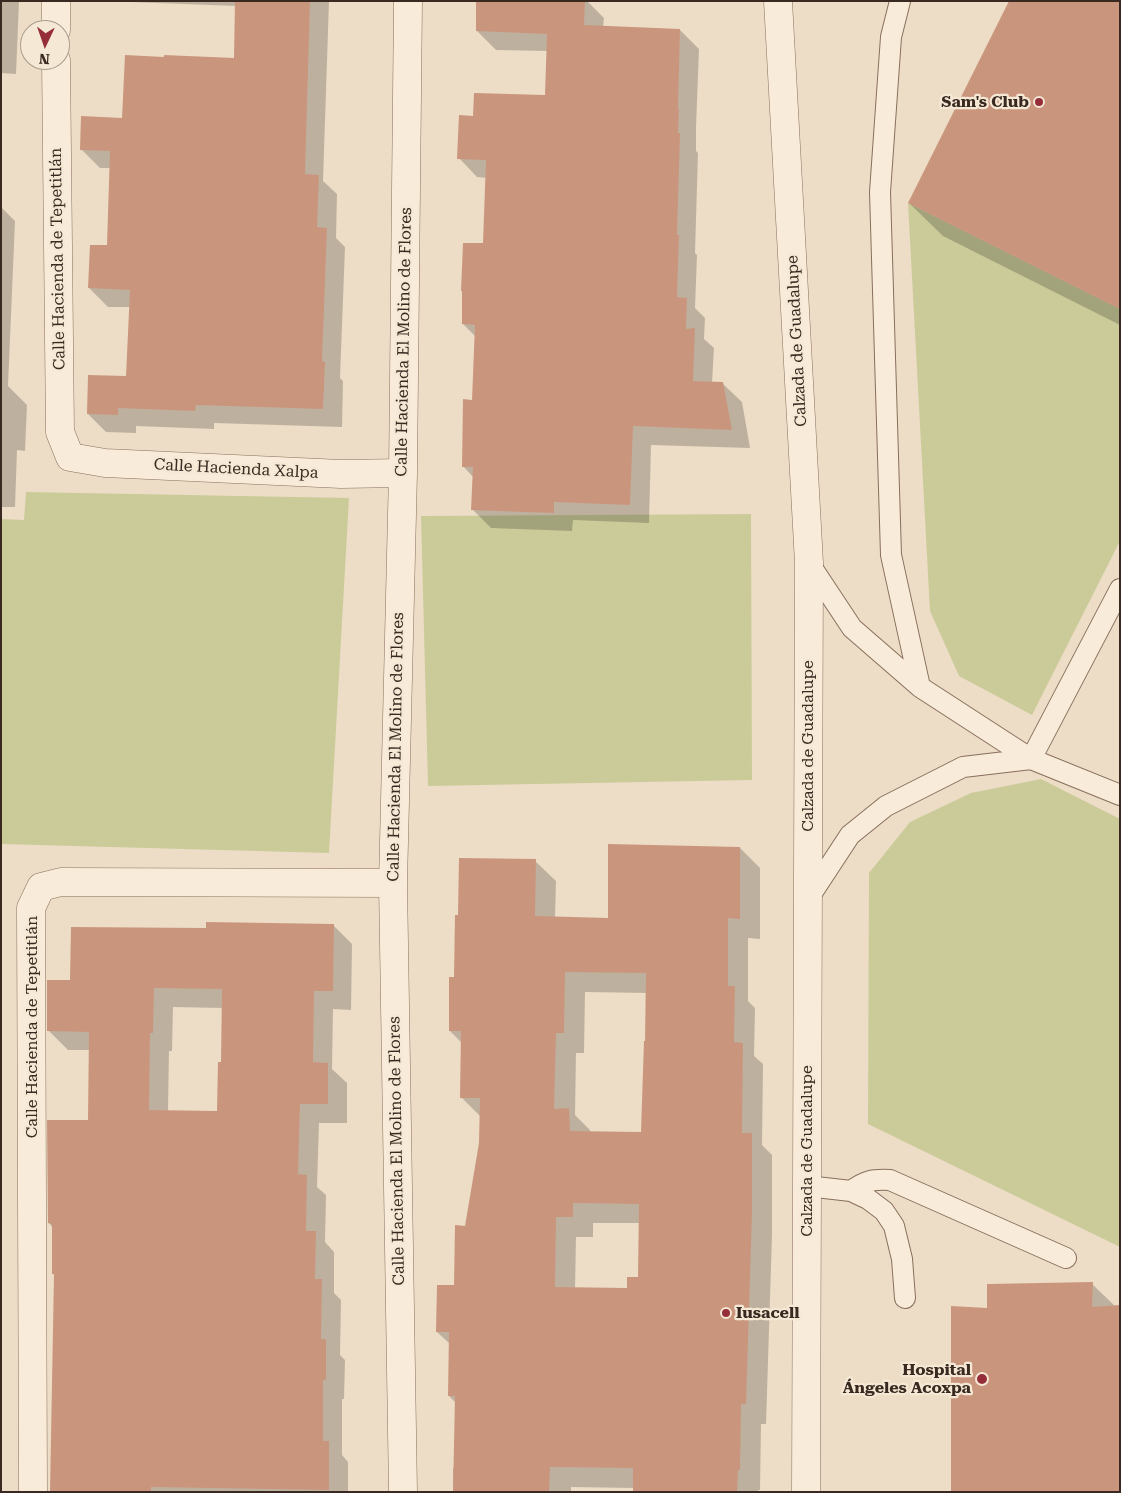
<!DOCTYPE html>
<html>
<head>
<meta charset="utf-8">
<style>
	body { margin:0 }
	#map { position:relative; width:1121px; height:1493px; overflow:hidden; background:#edddc6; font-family:"Roboto Serif",serif }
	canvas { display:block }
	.frame { position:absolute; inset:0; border:2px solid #392920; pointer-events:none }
	.north { position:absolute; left:20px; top:20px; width:50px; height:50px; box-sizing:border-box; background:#f5e8d5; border:1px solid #aa9c8d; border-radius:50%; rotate:183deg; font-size:14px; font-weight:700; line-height:20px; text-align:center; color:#392920 }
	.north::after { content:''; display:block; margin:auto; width:18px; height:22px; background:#962e3a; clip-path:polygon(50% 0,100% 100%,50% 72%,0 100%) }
</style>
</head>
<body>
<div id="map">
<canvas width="1121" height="1493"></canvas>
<div class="frame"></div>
<div class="north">N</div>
</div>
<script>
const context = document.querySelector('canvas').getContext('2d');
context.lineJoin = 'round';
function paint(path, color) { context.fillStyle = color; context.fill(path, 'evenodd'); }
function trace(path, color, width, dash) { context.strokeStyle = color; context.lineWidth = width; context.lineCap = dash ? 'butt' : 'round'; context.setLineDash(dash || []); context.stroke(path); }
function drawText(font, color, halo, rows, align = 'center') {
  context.font = font + ' "Roboto Serif",serif'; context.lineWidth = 4.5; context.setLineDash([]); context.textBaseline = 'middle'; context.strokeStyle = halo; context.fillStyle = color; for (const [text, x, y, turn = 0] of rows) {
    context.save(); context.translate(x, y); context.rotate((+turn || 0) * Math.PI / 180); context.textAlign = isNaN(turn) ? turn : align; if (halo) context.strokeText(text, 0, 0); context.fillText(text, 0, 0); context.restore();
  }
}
paint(new Path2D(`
	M908 203 1120 309V541L1032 715 959 676 930 611Z
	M26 492 349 498 329 853 1 844V519L24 520Z
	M751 514 752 780 428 786 421 516Z
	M1041 779 1120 819V1247L868 1124 869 873 910 822 971 793Z`), '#cbcb9a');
paint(new Path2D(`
	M1 1H19L16 74 1 73Z
	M105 1H329L323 181 337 194 336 238 345 247 340 378 343 381 342 427 214 423V429L136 426V433L106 432 88 414 127 378 130 307H108L89 288 108 247 111 168H100L81 149 123 119 235 60 236 6Z
	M477 1H587L604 18 603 27 680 30 699 49 696 128V151L698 153 695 253 697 255 695 308 705 318 704 339 714 348 712 383 723 384 742 402 750 448 651 445 649 523 573 520 572 531 491 528 472 509 473 477 463 466 474 401 476 337 463 324 484 244 487 178 477 177 459 158 474 117 546 96 548 51 496 50 477 31Z
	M1120 1V325L943 236 909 203Z
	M1 207 15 221 8 386 27 405 25 451 17 450 15 507H1Z
	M740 848 760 868V939L748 938V1001L755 1008 754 1056 763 1064 762 1145 772 1155V1235L766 1424H761L760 1490H758V1492H634V1488L571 1487V1492H453V1468H455L456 1403 449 1396 450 1344 437 1332 455 1287 480 1143 481 1117 461 1097 462 1043 450 1031 456 979 460 916 535 861 556 881 555 918 609 919ZM585 992 647 993 643 1133 590 1132V1130L575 1115 576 1053H584ZM593 1223H640L639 1278 628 1289H575L576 1237H593Z
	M333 925 352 944 351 1010 333 1009 332 1069 347 1083V1123H319L317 1187 326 1195 325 1242 334 1252V1293L341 1300 340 1355 345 1360 344 1399H342V1455L348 1462V1492H51L55 1276 53 1274V1228L49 1223 89 1122 90 1050H68L48 1030 71 981 208 930ZM173 1007 223 1008 222 1063 218 1112H168L169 1051H172Z
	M1092 1284 1115 1306 1120 1492 988 1309Z`), '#0003');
paint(new Path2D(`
	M235 1H310L305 174 319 175 317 227 327 228 322 361 325 362 323 409 196 405 195 411 118 408V415L87 414 88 375 126 376 130 290 88 288 90 245H107L110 151 80 150 81 116 122 118 125 55 164 57V55L234 58Z
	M476 1H585L584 25 680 29 678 109H679L678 133H680L677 235H679L677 297 687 298 686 329 695 328 693 381 723 382 732 430 633 426 630 505 554 502V513L471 510 473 467H462L463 399 472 400 475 325 462 324V291H461L463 243H483L486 160 457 159 459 115 473 116 474 93 545 95 547 34 476 31Z
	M1009 1H1120V309L908 203Z
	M608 844 740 847V919L728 918V986H735L734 1042 743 1043 742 1133H752V1213L746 1404H741L740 1470H738L737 1492H633V1468L550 1467 549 1492H453L455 1396H448L449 1332H436L437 1285H454L455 1225 465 1226 479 1143 480 1098H460L461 1031H449V977H454L455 915H458L459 858 536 859 535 916 608 918ZM565 972 646 973 645 1041H644L641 1132 570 1131 569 1108 554 1109 556 1033H564ZM573 1203 639 1204 638 1277H627V1288L555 1287 556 1217H573Z
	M206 922 334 924 333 991H314L313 1062 328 1063V1104H300L298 1174 307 1175 306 1231H316L315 1279H322L321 1339H326V1380H323V1441H329V1490L151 1487V1492H50L54 1274H52V1224L48 1223 47 1120H88L89 1032 47 1031V980H70L71 927 206 928ZM154 988 222 989 221 1062H218L217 1111 149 1110 150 1033H153Z
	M1093 1282 1092 1307 1120 1305V1492H951V1306L987 1308V1284Z`), '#ca957d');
const service = new Path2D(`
	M900 1 891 37 880 192 891 555 920 687
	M809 563 852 628 920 687 1031 759 1120 795
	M1031 759 1120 589
	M808 899 850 835 886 806 963 767 1031 759
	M807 1186 851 1191 868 1199 884 1211 894 1226 902 1259 905 1298
	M851 1191C865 1181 872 1179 890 1180L1066 1258`);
const minor = new Path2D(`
	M56 1V30
	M778 1 809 563 806 1492
	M56 60 60 432 70 457 105 463 341 474 403 473
	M33 1492 31 908 41 887 61 882 393 883
	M403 1492 393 883 403 473 408 1`);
trace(service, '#886f5c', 22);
trace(minor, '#886f5c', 29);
trace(service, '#f8ebd9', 20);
trace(minor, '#f8ebd9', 28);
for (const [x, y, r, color] of [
	[1039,102,5,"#962e3a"],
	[726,1313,5,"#962e3a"],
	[982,1379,6,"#962e3a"]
]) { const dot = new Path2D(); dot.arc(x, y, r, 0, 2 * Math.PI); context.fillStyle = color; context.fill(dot); trace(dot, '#f5e8d5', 2); }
drawText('bold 16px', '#392920', '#f5e8d5', [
	["Sam's Club",1029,102],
	["Iusacell",736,1313,"left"],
	["Hospital",971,1370],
	["Ángeles Acoxpa",971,1388]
], 'right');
drawText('16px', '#392920', '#f5e8d5', [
	["Calle Hacienda de Tepetitlán",58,259,-91],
	["Calzada de Guadalupe",797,341,-93],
	["Calle Hacienda El Molino de Flores",404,342,-89],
	["Calle Hacienda Xalpa",236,469,3],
	["Calzada de Guadalupe",808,746,-90],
	["Calle Hacienda El Molino de Flores",396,747,-89],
	["Calle Hacienda de Tepetitlán",32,1027,-90],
	["Calle Hacienda El Molino de Flores",397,1151,-91],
	["Calzada de Guadalupe",807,1151,-90]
]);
</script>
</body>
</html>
